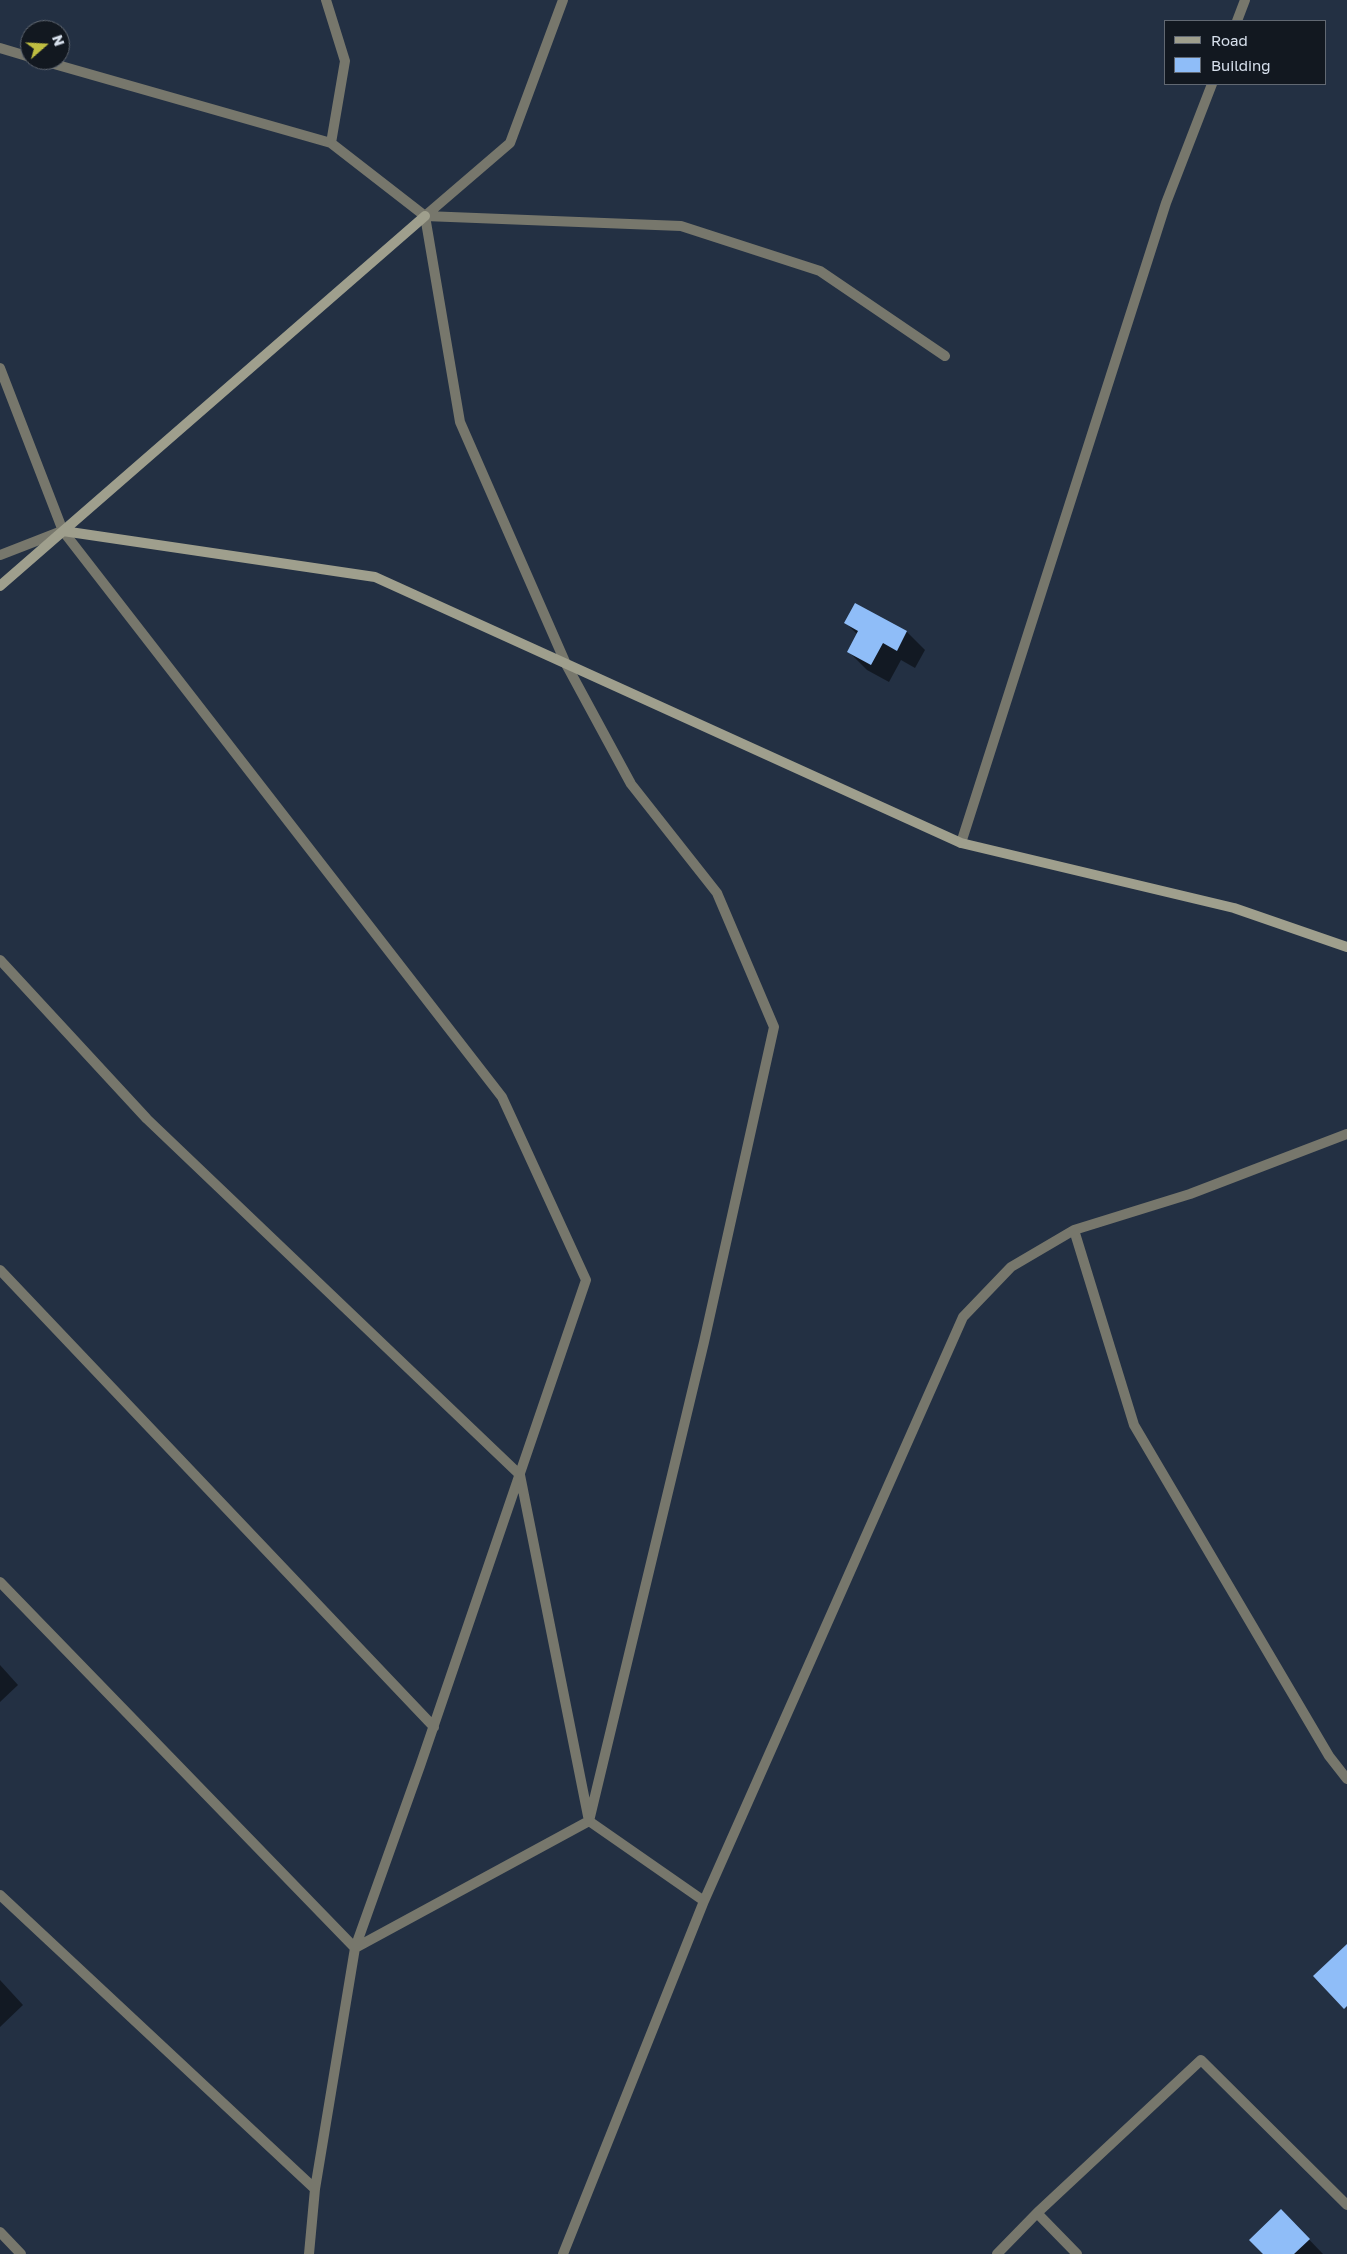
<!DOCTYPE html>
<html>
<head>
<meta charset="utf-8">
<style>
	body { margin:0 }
	#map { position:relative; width:1347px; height:2254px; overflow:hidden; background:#233043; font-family:"Golos Text",sans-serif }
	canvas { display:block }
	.legend { position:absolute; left:1164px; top:20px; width:162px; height:65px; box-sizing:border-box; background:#121820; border:1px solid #616872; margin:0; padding:6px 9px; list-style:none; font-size:15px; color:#d7e0ec }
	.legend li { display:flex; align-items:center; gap:10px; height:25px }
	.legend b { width:25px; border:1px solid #616872 }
	.north { position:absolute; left:20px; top:20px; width:50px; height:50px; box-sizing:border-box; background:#121820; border:1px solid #616872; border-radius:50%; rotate:71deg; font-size:14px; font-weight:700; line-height:20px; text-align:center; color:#d7e0ec }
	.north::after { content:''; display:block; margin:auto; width:18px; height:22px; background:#bfbe41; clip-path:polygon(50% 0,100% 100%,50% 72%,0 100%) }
</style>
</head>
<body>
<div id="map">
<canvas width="1347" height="2254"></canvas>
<ul class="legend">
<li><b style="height:6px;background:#9f9f8d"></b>Road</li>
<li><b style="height:14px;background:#8fbdf8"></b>Building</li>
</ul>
<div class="north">N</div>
</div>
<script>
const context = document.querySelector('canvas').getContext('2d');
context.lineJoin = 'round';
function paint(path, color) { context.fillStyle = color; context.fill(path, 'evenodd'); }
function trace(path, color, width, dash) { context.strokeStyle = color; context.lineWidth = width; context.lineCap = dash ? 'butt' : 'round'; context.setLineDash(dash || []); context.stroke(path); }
paint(new Path2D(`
	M856 604 907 632 925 650 915 668 901 660 889 682 867 670 849 652 858 635 846 623Z
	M0 1665 18 1685 0 1702Z
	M0 1980 23 2005 0 2027Z
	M1299 2229 1323 2254H1264Z`), '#0007');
paint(new Path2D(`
	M855 603 907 631 897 651 883 643 871 665 847 652 858 631 844 623Z
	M1347 1944V2006L1344 2009 1313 1976Z
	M1281 2209 1310 2239 1294 2254H1263L1249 2240Z`), '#8fbdf8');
trace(new Path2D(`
	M326 0 345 61 331 143
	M1237 21 1245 0
	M0 48 30 57
	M40 60 331 143 425 216 681 226 820 271 945 356
	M425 216 510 143 563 0
	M0 368 63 531 502 1097 586 1280 420 1766 355 1948 315 2189 309 2254
	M0 555 62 531
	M961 843 1166 203 1212 84
	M0 960 147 1119 520 1475 589 1821 704 1901
	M1074 1230 1134 1425 1329 1756 1347 1779
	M0 1270 434 1727
	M0 1582 355 1948 589 1821 704 1342 774 1027 717 893 631 784 566 664 460 422 425 216
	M0 1895 315 2189
	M1037 2213 1077 2254
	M0 2232 21 2254
	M563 2254 704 1901 963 1317 1011 1267 1074 1230 1190 1194 1347 1134
	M997 2254 1037 2213 1201 2060 1347 2205`), '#77776c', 10);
trace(new Path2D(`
	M63 531 375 577 961 843 1234 908 1347 947
	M0 586 425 216`), '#9f9f8d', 10);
</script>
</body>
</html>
